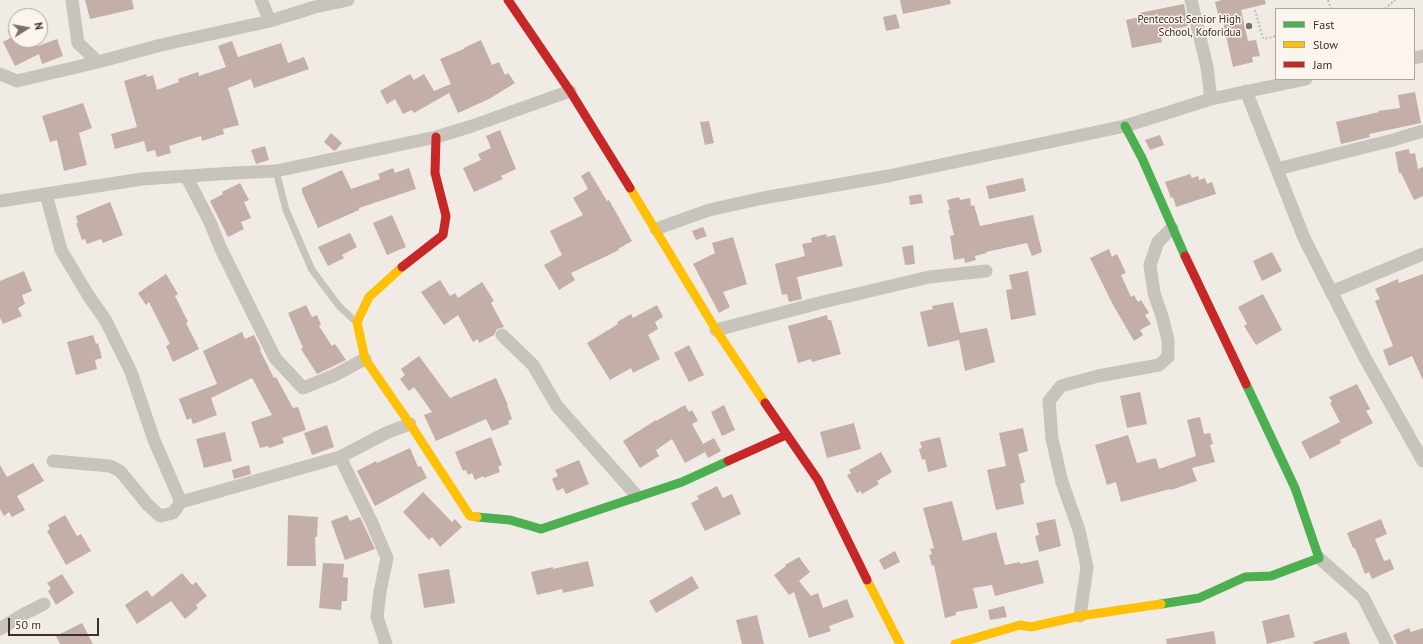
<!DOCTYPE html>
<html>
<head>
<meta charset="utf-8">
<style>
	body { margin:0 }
	#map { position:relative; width:1423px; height:644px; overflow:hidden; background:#f0ebe5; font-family:"PT Sans",sans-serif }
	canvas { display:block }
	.legend { position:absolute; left:1275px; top:8px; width:140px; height:72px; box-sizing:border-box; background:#fbf5ee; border:1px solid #aea6a0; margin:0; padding:5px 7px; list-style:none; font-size:12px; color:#3b302b }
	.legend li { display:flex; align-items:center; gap:8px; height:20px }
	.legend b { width:20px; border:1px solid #aea6a0 }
	.north { position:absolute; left:8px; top:8px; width:40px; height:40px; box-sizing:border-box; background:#fbf5ee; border:1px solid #aea6a0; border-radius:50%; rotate:79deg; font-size:11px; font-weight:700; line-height:16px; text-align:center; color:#3b302b }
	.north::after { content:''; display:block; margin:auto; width:14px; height:18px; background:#7a716c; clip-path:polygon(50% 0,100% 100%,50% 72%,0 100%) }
	.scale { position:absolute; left:8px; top:618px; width:91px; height:18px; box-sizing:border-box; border:2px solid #3b302b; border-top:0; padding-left:5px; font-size:12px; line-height:14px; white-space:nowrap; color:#3b302b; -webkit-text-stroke:3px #fbf5ee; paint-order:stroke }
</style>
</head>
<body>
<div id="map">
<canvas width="1423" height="644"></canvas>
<ul class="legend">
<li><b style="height:5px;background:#4caf50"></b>Fast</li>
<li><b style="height:5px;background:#ffc107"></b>Slow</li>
<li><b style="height:5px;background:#c62828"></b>Jam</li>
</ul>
<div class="north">N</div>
<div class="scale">50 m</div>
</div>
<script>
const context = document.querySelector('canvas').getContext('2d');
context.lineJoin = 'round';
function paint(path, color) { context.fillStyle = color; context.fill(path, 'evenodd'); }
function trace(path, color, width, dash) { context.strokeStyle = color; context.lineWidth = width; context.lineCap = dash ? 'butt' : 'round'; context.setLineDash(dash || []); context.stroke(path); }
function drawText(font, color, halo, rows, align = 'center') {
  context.font = font + ' "PT Sans",sans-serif'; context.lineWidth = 3; context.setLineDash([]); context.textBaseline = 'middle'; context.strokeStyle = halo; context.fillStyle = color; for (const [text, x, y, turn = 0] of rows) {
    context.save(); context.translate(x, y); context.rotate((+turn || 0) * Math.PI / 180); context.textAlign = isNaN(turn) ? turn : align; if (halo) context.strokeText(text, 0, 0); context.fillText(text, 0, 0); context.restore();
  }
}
paint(new Path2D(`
	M85 0H132L134 9 90 19Z
	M900 0H950L951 4 903 14Z
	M1222 0H1265L1266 4 1241 10 1248 41 1256 40 1260 56 1252 57 1253 62 1233 67 1221 13 1218 14 1215 2Z
	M1184 4 1188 26 1160 32 1162 42 1132 48 1126 20 1140 17 1139 13Z
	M896 14 900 28 886 31 883 17Z
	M16 35V40H35L38 46 57 39 63 56 42 64 39 54 15 66 3 42Z
	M481 40 492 65 499 62 505 75 508 73 515 83 489 99 458 113 449 93 414 113 412 110 403 114 395 99 387 104 380 91 410 74 414 80 424 74 434 91 451 84 440 59 464 49V48Z
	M232 41 238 57 281 43 288 63 304 57 309 69 254 88 251 79 228 88 239 125 223 129 224 134 202 141 201 136 169 146 171 153 157 157 155 150 147 152 144 141 115 149 111 134 137 127 124 81 146 74 147 77 153 75 157 90 179 82 178 79 192 74 198 72 199 76 226 67 218 46Z
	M1415 92 1421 123 1369 134 1370 137 1341 144 1336 122 1379 112 1378 111 1400 108 1398 95Z
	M83 103 92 128 79 133 87 165 64 171 57 140 50 142 42 116Z
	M709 121 714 143 705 145 700 122Z
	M500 130 516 169 501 176 503 179 474 192 463 168 481 160 478 154 491 148 486 136Z
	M331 133 342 143 336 150 334 151 324 142Z
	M1160 135 1164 145 1150 150 1145 140Z
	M265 146 269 160 256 164 251 150Z
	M1409 149 1410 154 1415 153 1418 169 1423 167V196L1414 200 1401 173H1399L1395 152Z
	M393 168 395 173 409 168 416 189 359 208V210L318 228 302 192V188L342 170 351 189 380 179 378 174Z
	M589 171 607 201 609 200 632 241 618 249 619 250 571 273 575 280 559 290 544 265 562 255 550 231 583 215 573 198 588 189 581 176Z
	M1190 174 1192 178 1198 176 1199 180 1205 178 1207 184 1212 182 1216 194 1176 207 1173 197 1171 198 1165 182Z
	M1023 178 1026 191 989 199 986 186Z
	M240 183 249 200 244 202 251 218 241 222 244 229 228 237 210 201 223 194 222 192Z
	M921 194 923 203 910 205 909 196Z
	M959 197 960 200 970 198 971 206 974 205 980 226 1033 215 1042 252 1032 256 1027 243 986 252 987 253 975 256 976 260 965 263 964 258 954 260 950 236 954 235 948 210H950L947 200Z
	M110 202 123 235 103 243 101 239 87 244 85 239 82 240 76 223H78L76 216Z
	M392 215 406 247 387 255 373 223Z
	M703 227 707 236 696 240 692 231Z
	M350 233 357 247 342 255 344 258 328 266 318 247Z
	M826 234 827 237 835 235 843 266 797 277 802 299 789 302 787 294 782 295 775 264 805 256 802 244 812 242 811 238Z
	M733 237 747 284 723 292 730 307 719 313 693 264 715 253 712 243Z
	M913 245 915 264 905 265 902 247Z
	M1109 249 1112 257 1117 254 1126 273 1121 275 1131 297 1134 295 1138 302 1141 300 1149 313 1145 315 1151 324 1140 330 1143 335 1134 341 1112 303 1090 258Z
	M1272 252 1282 271 1262 281 1253 261Z
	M24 271 32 291 22 295 25 304 18 308 22 316 3 324 0 318V281Z
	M1028 271 1036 315 1011 320 1006 290 1012 289 1009 275Z
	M166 274 178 294 175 296 188 322 186 323 199 349 173 362 166 346 170 344 149 302 146 305 138 293Z
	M1423 274V380L1412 356 1389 366 1383 350 1393 346 1375 301 1380 299 1375 289 1398 279 1399 283Z
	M440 280 450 296 455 293 458 298 482 282 494 301 491 303 504 327 497 329 494 335 479 343 478 339 473 342 458 315 444 325 421 292Z
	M1263 294 1282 330 1256 345 1244 326 1247 324 1238 307Z
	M953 302 960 333 987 328 995 362 965 371 959 340 928 347 920 312 933 309 932 306Z
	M306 305 312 317 317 315 321 325 319 326 332 346 335 344 346 360 317 374 301 349 303 348 288 313Z
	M657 305 663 317 655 322 658 329 648 335 660 359 633 373 631 368 610 380 587 343 618 324 617 322 631 314 633 318Z
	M827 315 828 320H831L841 354 812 362 811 359 798 363 788 326Z
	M242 332 245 339 254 335 261 349 260 350 274 378 276 377 293 408 298 407 306 430 282 438 284 443 269 448 268 446 260 448 251 422 272 415 252 378 211 398 217 415 193 424 191 418 187 420 179 399 217 384 203 351Z
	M93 335 96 344 98 343 102 358 95 360 97 369 76 375 67 342Z
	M689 345 704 375 689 382 674 353Z
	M419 356 450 398 496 378 508 405H507L512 419 508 421 509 424 492 431 486 419 436 441 424 415 432 412 414 387 409 391 400 379 405 375 401 369Z
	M1357 384 1370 409 1366 411 1373 423 1340 440 1341 443 1310 459 1301 442 1340 422 1330 403 1332 402 1329 397Z
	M1140 392 1147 424 1127 428 1120 396Z
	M685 405 689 412 692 410 698 421 692 424 703 444 714 438 721 451 708 458 705 452 685 463 672 439 656 450 659 456 640 468 623 441 656 420V421Z
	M724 405 735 430 722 436 711 412Z
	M1200 417 1204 434 1210 433 1213 444 1210 445 1215 462 1192 468 1197 481 1171 490 1170 489 1121 502 1116 482 1107 485 1095 445 1128 435 1137 463 1156 458 1159 469 1196 456 1187 420Z
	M854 423 861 449 827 458 820 432Z
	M327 425 334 447 312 455 304 433Z
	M1023 428 1028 451 1018 454 1025 482 1020 484 1024 504 996 510 987 470 1006 466 999 433Z
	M225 432 232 461 204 468 196 439Z
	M491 437 502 465 498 467 500 472 484 478 483 476 475 480 472 473 468 475 466 470 463 471 455 452Z
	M940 437 947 467 928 472 925 459 922 460 919 449 922 448 920 442Z
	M410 448 418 467 421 466 427 478 375 506 357 471 376 461 377 463Z
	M881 452 892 472 877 481 879 484 862 494 861 491 857 493 847 475 851 473 849 470Z
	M579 460 589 484 566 494 563 488 557 491 552 479 558 476 555 470Z
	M33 463 44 481 17 496 25 510 12 517 9 512 4 516 0 509V465L7 477Z
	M249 465 251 474 234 479 232 470Z
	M717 486 723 498 732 494 741 514 705 531 691 503 699 499 697 496Z
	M423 492 452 522 455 519 462 527 440 547 432 537 429 540 403 512Z
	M952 501 963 541 996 532 1005 565 1020 562V564L1038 560 1044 583 995 596 992 585 973 588 978 608 956 612V615L945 618 934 565 932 566 929 555 932 554 930 549 934 548 923 508Z
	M65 515 77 536 81 534 91 551 66 565 47 531 50 529 48 525Z
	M288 515 318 517 317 537H315L316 566H287Z
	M347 515 350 521 360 517 375 549 345 560 331 521Z
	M1055 519 1061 546 1039 552 1035 536 1039 535 1036 523Z
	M1381 519 1387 534 1375 539 1384 561 1390 559 1394 569 1372 579 1369 572 1365 574 1355 548H1353L1347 533Z
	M895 551 900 562 884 570 879 560Z
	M799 557 810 572 799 581 811 596 818 593 823 608 847 599 854 617 829 626 831 631 809 638 794 592 789 595 774 575 786 566 785 565Z
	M588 561 594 586 563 593 562 589 537 595 531 572 553 567V569Z
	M323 563 344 564 343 577 348 578 347 601H342L341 610 319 608Z
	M449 569 455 603 424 608 418 574Z
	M182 573 192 585 196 582 207 596 196 605 198 608 185 619 171 601 137 624 125 605 147 590 152 597Z
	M62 574 74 593 56 605 48 591 51 588 47 583Z
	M692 576 699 588 656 613 649 601Z
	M1004 606 1007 617 990 620 988 610Z
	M1289 614 1295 637 1267 644 1262 621Z
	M757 615 764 644H742L736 620Z
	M82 623 93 644H60L56 636Z
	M1409 628 1411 632 1423 628V644H1397L1393 635Z
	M1214 631 1216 644H1167L1166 639Z
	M1346 632 1350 644H1314L1313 642Z`), '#c3afa7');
trace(new Path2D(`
	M1328 0 1331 9
	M1385 9 1395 0
	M1255 10 1262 35 1264 39 1276 36`), '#c2bbb6', 2, [2, 2]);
trace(new Path2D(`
	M276 171 286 210 312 270 339 306 356 322`), '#c9c3be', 7);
trace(new Path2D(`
	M72 0 78 43 98 62 161 45 270 21 315 7 348 0
	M261 0 270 21
	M1191 0 1207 67 1211 99
	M1414 58 1423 56
	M0 74 17 81 98 62
	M1246 91 1304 238 1365 358 1423 461
	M1277 169 1393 140 1423 131
	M186 176 210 222 220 247 275 358 303 388 335 375 365 359
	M46 194 61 250 88 295 106 321 131 372 154 440 181 502
	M0 201 142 179 233 173 276 171 436 137 472 126 570 91
	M656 229 709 210 763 198 888 176 1125 126 1211 99 1306 79
	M1331 292 1423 254
	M716 330 823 302 929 277 986 271
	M502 335 533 365 557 406 637 496
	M340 457 372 523 387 558 380 592 377 617 386 644
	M53 461 110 466 120 471 147 504 160 516 173 513 181 502 340 457 386 433 410 424
	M1319 558 1363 597 1387 644
	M1080 616 1087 567 1079 530 1062 482 1052 439 1049 401 1061 386 1098 376 1159 365 1168 357V340L1162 316 1154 293 1150 265 1158 242 1172 228
	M0 629 24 614 44 604`), '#c9c3be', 13);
trace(new Path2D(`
	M1125 126 1142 158 1185 256
	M477 517 510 520 541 529 682 482 728 461
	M1161 604 1199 598 1245 577 1271 576 1319 558 1295 488 1246 384`), '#4caf50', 9);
trace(new Path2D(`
	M630 188 716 330 765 403
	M402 267 369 297 357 322 365 359 410 424 470 516 477 517
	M867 580 900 644
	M955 644 1020 625 1031 627 1080 616 1161 604`), '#ffc107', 9);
trace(new Path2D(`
	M508 0 570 91 630 188
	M1185 256 1246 384
	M402 267 443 235 446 216 435 173 436 137
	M765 403 818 480 867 580
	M728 461 786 435`), '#c62828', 9);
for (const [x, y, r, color] of [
	[1249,26,4,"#7a716c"]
]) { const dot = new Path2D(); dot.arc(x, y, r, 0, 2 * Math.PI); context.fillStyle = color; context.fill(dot); trace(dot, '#fbf5ee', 1.5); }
drawText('11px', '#3b302b', '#fbf5ee', [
	["Pentecost Senior High",1241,20],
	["School, Koforidua",1241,33]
], 'right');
</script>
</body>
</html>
